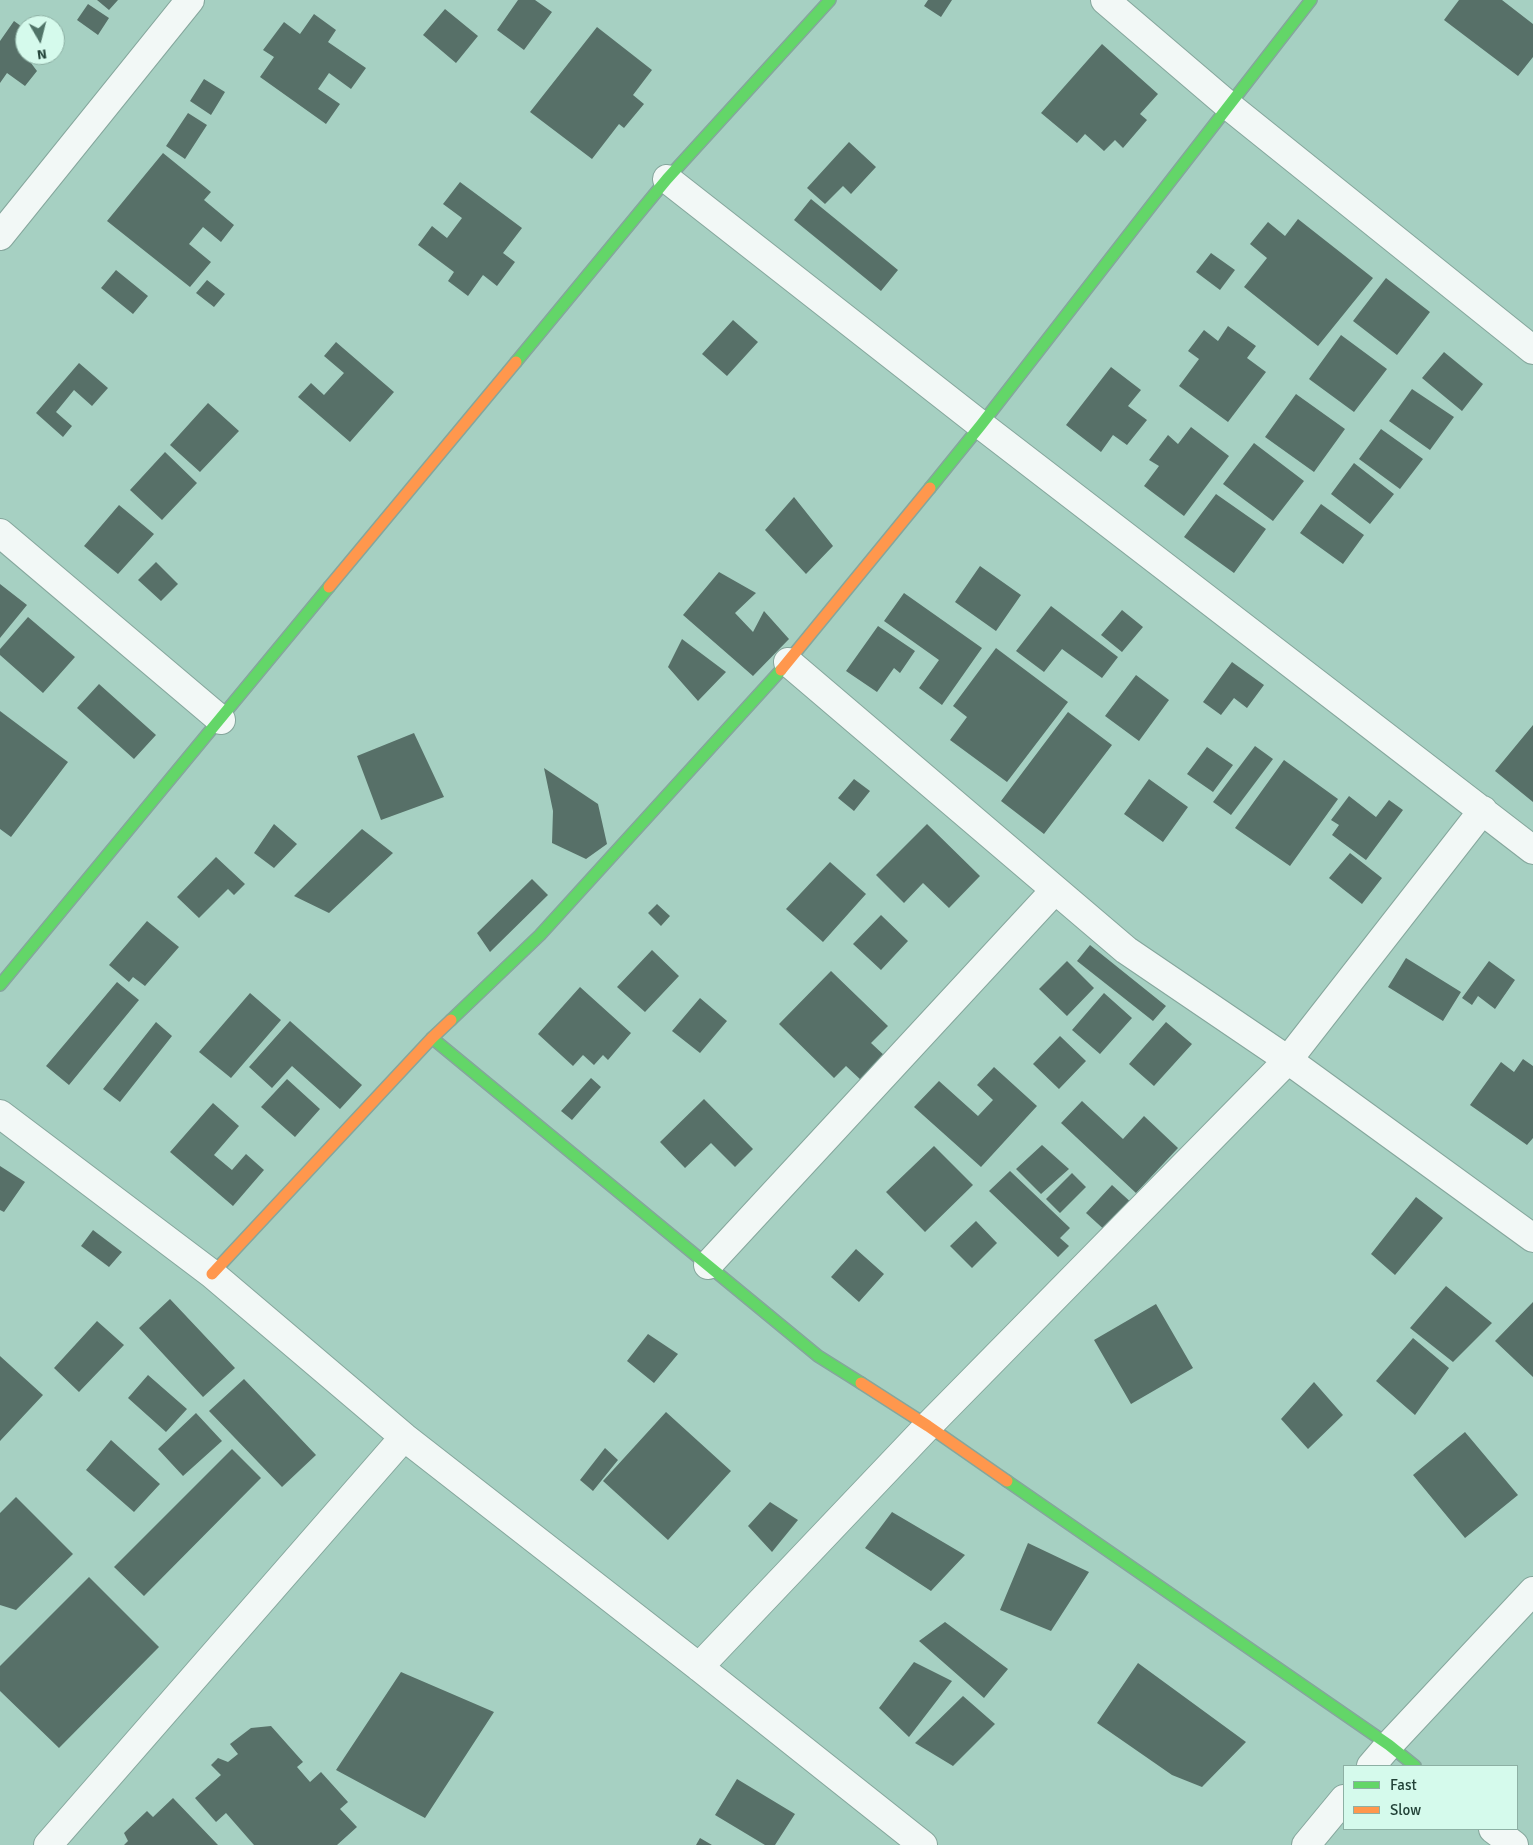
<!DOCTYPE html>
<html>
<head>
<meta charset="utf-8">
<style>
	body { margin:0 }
	#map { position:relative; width:1533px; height:1845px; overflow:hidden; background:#a6d0c2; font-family:Signika,sans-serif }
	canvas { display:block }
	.legend { position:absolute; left:1343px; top:1765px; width:175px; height:65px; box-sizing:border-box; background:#d5faec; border:1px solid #8db0a4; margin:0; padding:6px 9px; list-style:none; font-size:15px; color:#224238 }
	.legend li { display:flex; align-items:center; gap:10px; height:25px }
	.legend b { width:25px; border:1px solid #8db0a4 }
	.north { position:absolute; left:15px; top:15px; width:50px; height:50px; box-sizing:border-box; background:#d5faec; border:1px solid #8db0a4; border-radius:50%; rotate:172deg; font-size:14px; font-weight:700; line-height:20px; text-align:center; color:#224238 }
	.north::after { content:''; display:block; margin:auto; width:18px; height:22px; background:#507468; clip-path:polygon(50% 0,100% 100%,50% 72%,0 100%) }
</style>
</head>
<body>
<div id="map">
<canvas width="1533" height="1845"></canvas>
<ul class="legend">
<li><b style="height:6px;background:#63d668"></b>Fast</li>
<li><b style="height:6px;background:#ff974d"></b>Slow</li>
</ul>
<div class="north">N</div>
</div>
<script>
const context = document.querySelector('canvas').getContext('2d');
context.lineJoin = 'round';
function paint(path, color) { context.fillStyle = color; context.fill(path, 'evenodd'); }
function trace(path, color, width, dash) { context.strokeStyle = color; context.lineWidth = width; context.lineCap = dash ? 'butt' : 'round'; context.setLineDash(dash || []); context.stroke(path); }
paint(new Path2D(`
	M97 0H118L109 10Z
	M518 0H535L552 12 524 50 497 30Z
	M928 0H952L941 17 924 6Z
	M1459 0H1502L1533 24V57L1518 76 1444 20Z
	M88 4 109 18 98 35 77 20Z
	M445 9 478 36 456 63 423 35Z
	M314 14 336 30 328 42 366 68 351 89 329 73 318 89 340 104 326 124 260 77 274 57 263 50 284 22 300 34Z
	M14 21 25 29V55H31L28 59 37 71 25 86 7 73 0 83V41Z
	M597 27 652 70 633 95 644 104 624 128 619 124 592 159 530 112Z
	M1102 44 1158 94 1140 114 1147 120 1123 148 1115 140 1104 151 1085 134 1077 143 1041 113Z
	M204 79 225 92 211 115 190 101Z
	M188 113 207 125 185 159 166 146Z
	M849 142 876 167 851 194 843 186 825 204 807 188Z
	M163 153 211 192 204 200 234 225 221 242 203 227 189 244 211 262 190 287 107 221Z
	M460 182 522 228 503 253 515 262 497 286 483 275 468 296 448 281 454 272 418 245 432 226 447 238 462 218 443 204Z
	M811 199 898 270 881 291 794 220Z
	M1298 219 1373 278 1318 346 1244 287 1267 258 1250 244 1268 222 1285 236Z
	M1211 253 1235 270 1220 290 1196 272Z
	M116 270 148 296 133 314 101 288Z
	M1386 278 1430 312 1397 355 1353 321Z
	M207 280 225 294 214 307 196 293Z
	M733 320 758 342 727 376 702 354Z
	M1228 326 1256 346 1247 358 1266 372 1228 422 1179 386 1199 359 1188 351 1204 330 1218 341Z
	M1341 335 1387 369 1354 412 1309 379Z
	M336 342 394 392 350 442 298 397 311 383 324 395 344 373 324 356Z
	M1444 352 1483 384 1462 411 1422 378Z
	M79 363 108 388 92 406 74 390 56 412 72 426 63 437 36 413Z
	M1111 367 1141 390 1128 406 1147 420 1127 445 1113 435 1101 452 1066 425Z
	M1412 389 1454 417 1430 450 1389 421Z
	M1296 394 1345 429 1314 472 1265 437Z
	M208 403 239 431 200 472 170 445Z
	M1191 427 1229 456 1184 516 1144 486 1159 466 1149 460 1168 435 1178 444Z
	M1381 429 1423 459 1400 489 1359 459Z
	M1254 443 1304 481 1273 521 1223 484Z
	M165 452 197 483 162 520 130 490Z
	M1354 463 1394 494 1370 524 1331 494Z
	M1216 494 1266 529 1234 573 1184 537Z
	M794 497 833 546 806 574 765 530Z
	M1321 504 1364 535 1343 564 1300 533Z
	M119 505 154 534 118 574 84 546Z
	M156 562 178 584 161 601 138 580Z
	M980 566 1021 595 996 631 955 602Z
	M719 572 756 593 735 613 753 632 764 611 789 639 753 676 683 615Z
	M0 584 27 605 0 638Z
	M904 593 982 648 942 705 919 688 939 660 884 621Z
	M1051 606 1118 657 1102 678 1062 649 1044 672 1016 651Z
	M1122 610 1143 627 1122 652 1101 635Z
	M28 617 75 657 43 693 0 655V649Z
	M878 626 915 651 900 673 894 668 877 692 846 671Z
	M682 639 726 672 698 701 668 667Z
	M996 648 1068 702 1007 782 950 740 967 717 953 706Z
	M1232 662 1264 685 1247 708 1234 698 1221 715 1203 702Z
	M1136 675 1169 700 1139 741 1105 716Z
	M99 684 156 735 134 759 77 708Z
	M0 711 68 762 11 837 0 829Z
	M1068 712 1112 745 1044 834 1001 801Z
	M1533 725V802L1495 771Z
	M414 733 444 797 381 820 357 756Z
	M1255 746 1273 759 1231 815 1213 802Z
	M1207 747 1233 765 1213 792 1187 774Z
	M1284 760 1338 799 1290 866 1235 828Z
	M544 768 598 804 607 844 586 859 552 843 553 811Z
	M854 779 870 791 854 811 838 798Z
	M1149 779 1188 807 1163 842 1124 814Z
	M1349 796 1376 817 1389 800 1403 810 1366 860 1332 835 1339 825 1331 820Z
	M274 824 297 844 274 868 254 853Z
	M927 824 980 876 949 908 923 883 904 903 876 875Z
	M362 829 393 853 329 913 294 896Z
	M1350 853 1382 878 1362 904 1329 878Z
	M216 857 245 884 234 895 228 889 199 918 177 897Z
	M830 862 866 894 823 942 786 909Z
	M532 879 548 895 490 952 477 933Z
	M657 904 670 916 661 926 648 913Z
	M881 915 908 941 881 970 853 944Z
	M147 921 179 947 145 986 133 977 129 982 109 965Z
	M1090 945 1166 1006 1153 1021 1077 961Z
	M652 950 679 976 645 1012 617 987Z
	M1406 958 1461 992 1443 1021 1388 987Z
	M1067 961 1094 988 1067 1016 1039 989Z
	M1489 961 1515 980 1495 1009 1478 996 1472 1005 1462 998Z
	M831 971 888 1026 871 1043 886 1057 862 1081 846 1066 834 1078 779 1024Z
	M117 982 139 1000 69 1085 46 1066Z
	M580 987 631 1033 608 1060 603 1055 594 1065 583 1055 573 1066 538 1034Z
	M250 993 281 1020 231 1078 199 1052Z
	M1104 993 1132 1018 1100 1054 1072 1030Z
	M700 998 727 1021 700 1053 672 1031Z
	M290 1021 362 1085 340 1109 292 1066 272 1088 249 1067Z
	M156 1022 172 1036 120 1102 103 1089Z
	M1166 1022 1192 1044 1154 1086 1129 1064Z
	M1060 1036 1086 1061 1059 1089 1033 1064Z
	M1523 1059 1533 1066V1138L1527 1145 1470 1105 1501 1062 1514 1072Z
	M994 1067 1037 1106 981 1167 914 1107 939 1081 978 1116 993 1100 977 1085Z
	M591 1078 601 1087 572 1120 561 1111Z
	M287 1079 320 1109 295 1137 261 1107Z
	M704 1099 753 1149 735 1167 711 1143 685 1168 660 1142Z
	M1082 1101 1123 1139 1144 1116 1178 1148 1136 1193 1061 1123Z
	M213 1103 239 1126 214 1155 232 1170 246 1154 264 1170 233 1206 170 1152Z
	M1042 1145 1069 1169 1041 1194 1016 1169Z
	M934 1146 973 1185 925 1232 886 1192Z
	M0 1166 25 1182 4 1212 0 1210Z
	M1010 1171 1070 1228 1060 1238 1069 1246 1058 1257 989 1191Z
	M1072 1173 1086 1187 1060 1213 1046 1199Z
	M1112 1185 1134 1205 1108 1233 1086 1213Z
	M1416 1197 1443 1218 1395 1275 1371 1254Z
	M976 1221 997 1243 972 1268 950 1246Z
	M93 1230 122 1252 109 1267 81 1246Z
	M856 1249 884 1274 859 1302 831 1277Z
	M1446 1286 1492 1323 1453 1362 1410 1328Z
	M170 1299 235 1368 203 1397 139 1328Z
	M1533 1302V1377L1495 1341Z
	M1156 1304 1193 1368 1131 1404 1094 1340Z
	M97 1321 124 1345 79 1392 54 1368Z
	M648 1334 678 1354 654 1383 627 1361Z
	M1413 1338 1449 1368 1415 1415 1376 1381Z
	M0 1356 43 1395 0 1441Z
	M148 1375 187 1409 166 1432 128 1398Z
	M244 1379 316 1455 282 1487 209 1411Z
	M1314 1382 1343 1415 1308 1449 1281 1419Z
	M666 1412 731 1471 668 1540 603 1481Z
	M196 1413 222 1441 183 1476 158 1449Z
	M1465 1432 1518 1495 1465 1538 1413 1475Z
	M111 1440 160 1484 134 1512 86 1470Z
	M605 1448 618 1460 593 1491 580 1480Z
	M232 1449 261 1478 144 1596 114 1567Z
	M16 1497 73 1554 16 1610 0 1605V1513Z
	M770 1502 798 1520 772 1552 748 1526Z
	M892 1512 965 1555 931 1591 865 1548Z
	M1028 1543 1089 1572 1051 1631 1000 1610Z
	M89 1577 159 1647 59 1748 0 1691V1666Z
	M945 1622 1008 1669 984 1698 919 1641Z
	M914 1662 952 1681 909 1737 879 1708Z
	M1138 1663 1246 1742 1202 1787 1172 1775 1097 1723Z
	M401 1672 494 1712 425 1818 336 1770Z
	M963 1696 995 1724 953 1766 915 1743Z
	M271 1726 303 1762 297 1767 310 1782 321 1772 348 1802 340 1809 357 1827 337 1845H254L226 1813 216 1822 195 1798 221 1775 211 1765 218 1758 228 1762 238 1754 230 1744 251 1728Z
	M737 1779 795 1814 775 1845H765L715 1815Z
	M173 1798 218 1845H124L128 1841 124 1833 147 1811 153 1817Z
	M700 1838 712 1845H696Z`), '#577068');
const street = new Path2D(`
	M1105 0 1229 106 1533 350
	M667 179 981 425 1533 850
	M0 236 190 0
	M0 533 221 720
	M788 662 1126 950 1288 1060 1533 1238
	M0 1114 212 1274 404 1437 699 1667 923 1845
	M708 1265 1055 890
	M699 1667 928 1426 1288 1060 1483 810
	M1371 1766 1389 1745 1533 1591
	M1493 1829 1514 1845
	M48 1845 404 1437
	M1306 1845 1344 1799`);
const fast = new Path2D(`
	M516 362 667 179 830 0
	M930 488 981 425 1311 0
	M0 985 329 587
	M451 1020 540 935 781 670
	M432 1038 818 1356 861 1383
	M1007 1481 1389 1745 1415 1766`);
const slow = new Path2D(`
	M329 587 516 362
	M781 670 930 488
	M212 1274 432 1038 451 1020
	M861 1383 928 1426 1007 1481`);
trace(street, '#85a69c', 30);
trace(fast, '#85a69c', 14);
trace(slow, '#85a69c', 14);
trace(street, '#f2f8f6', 28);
trace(fast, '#63d668', 11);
trace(slow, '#ff974d', 11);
</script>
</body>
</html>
